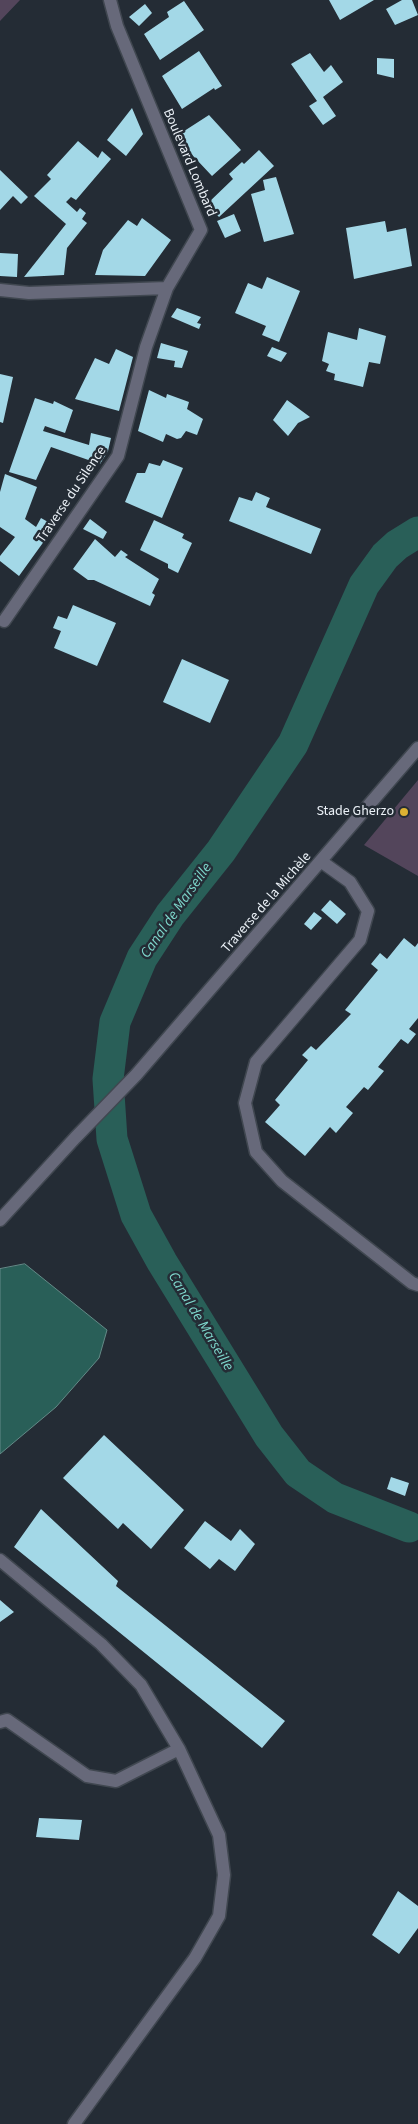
<!DOCTYPE html>
<html>
<head>
<meta charset="utf-8">
<style>
	body { margin:0 }
	canvas { display:block; background:#242c35 }
</style>
</head>
<body>
<canvas width="418" height="2124"></canvas>
<script>
const context = document.querySelector('canvas').getContext('2d');
context.lineJoin = 'round';
function paint(path, color) { context.fillStyle = color; context.fill(path, 'evenodd'); }
function trace(path, color, width, dash) { context.strokeStyle = color; context.lineWidth = width; context.lineCap = dash ? 'butt' : 'round'; context.setLineDash(dash || []); context.stroke(path); }
function drawText(font, color, halo, rows, align = 'center') {
  context.font = font + ' "Source Sans 3",sans-serif'; context.lineWidth = 5; context.setLineDash([]); context.textBaseline = 'middle'; context.strokeStyle = halo; context.fillStyle = color; for (const [text, x, y, turn = 0] of rows) {
    context.save(); context.translate(x, y); context.rotate((+turn || 0) * Math.PI / 180); context.textAlign = isNaN(turn) ? turn : align; if (halo) context.strokeText(text, 0, 0); context.fillText(text, 0, 0); context.restore();
  }
}
paint(new Path2D(`
	M0 0H20L0 21Z
	M418 780V876L364 845Z`), '#53455b');
const water = new Path2D(`
	M25 1264 107 1330 99 1358 56 1407 0 1454V1269Z`);
paint(water, '#295f58');
trace(water, '#638a87', 1);
trace(new Path2D(`
	M409 1527 335 1498 298 1473 269 1436 162 1262 136 1215 112 1139 108 1079 115 1022 142 958 170 915 221 851 293 744 364 585 385 556 397 545 418 532`), '#295f58', 31);
paint(new Path2D(`
	M329 0H374L340 20Z
	M402 0H412L418 15 395 25 386 9Z
	M184 1 204 30 160 60 144 34 169 17 167 12Z
	M145 4 152 13 139 26 129 17Z
	M199 51 222 86 215 90 214 88 182 109 162 76Z
	M310 53 324 72 331 65 343 82 323 97 336 116 323 125 309 106 317 101 291 64Z
	M377 58 394 59V78L377 74Z
	M132 108 143 134 126 156 107 140Z
	M209 115 241 150 212 176 181 143 178 135Z
	M78 141 98 158 102 151 111 159 76 200 71 197 66 202 77 212 80 208 86 213 82 219 87 223 67 248 64 275 24 277 66 224 34 196 51 179 47 175Z
	M259 150 274 166 219 217 207 204 233 179 229 174 242 162 244 164Z
	M0 170 28 197 21 204 13 196 0 210Z
	M276 177 294 234 264 242 251 194 265 190 263 180Z
	M234 214 241 231 225 238 217 221Z
	M142 218 171 240 145 276 95 275 103 250 128 220 137 226Z
	M385 221 387 232 406 228 412 266 354 279 346 228Z
	M0 253 18 254 17 277 0 276Z
	M267 277 300 291 279 342 262 335 266 326 235 313 248 283 262 289Z
	M177 308 201 317 197 323 201 324 199 329 171 317Z
	M359 328 386 336 380 364 369 362 363 387 334 380 335 374 326 371 329 364 322 361 328 332 357 340Z
	M161 343 188 351 182 368 174 367 175 361 157 358Z
	M272 347 287 353 281 362 267 356Z
	M116 349 133 357 119 411 75 399 95 358 109 364Z
	M0 374 13 377 3 423 0 422Z
	M149 390 166 398 167 394 189 402 187 409 203 419 197 435 186 431 181 438 177 439 166 434 163 442 138 431Z
	M35 398 53 404 54 401 73 410 65 433 45 426 43 431 89 445 91 433 111 438 108 451 100 464 51 447 36 480 9 472Z
	M287 400 310 417 298 423 288 436 273 420Z
	M163 460 183 468 162 518 125 502 137 473H145L149 463 160 466Z
	M5 474 37 487 25 519 36 527 41 518 55 526 19 576 0 561V556L15 537 0 527V492Z
	M256 492 270 498 266 507 321 529 311 554 229 521 239 497 252 501Z
	M90 519 107 532 103 539 83 529Z
	M154 520 184 534 182 538 192 543 178 573 168 568V564L140 550Z
	M95 539 115 557 121 550 128 555 125 557 159 579 152 593 155 595 150 606 94 580H88L73 569Z
	M73 605 116 623 97 666 54 648 61 631 53 628 58 616 67 619Z
	M182 659 229 680 210 723 163 702Z
	M330 900 346 914 337 924 321 910Z
	M314 912 322 918 311 930 304 924Z
	M404 938 415 947 418 943V1018L409 1029 416 1034 408 1044 401 1039 378 1067 384 1071 368 1090 364 1087 346 1107 353 1113 336 1133 330 1127 305 1156 265 1122 280 1105 275 1100 308 1060 302 1055 311 1046 316 1050 351 1014 345 1010 378 970 371 964 380 953 387 959Z
	M104 1435 184 1510 151 1549 123 1523 118 1529 63 1478Z
	M391 1477 409 1483 405 1496 387 1489Z
	M41 1509 118 1581 116 1586 285 1721 262 1748 14 1547Z
	M205 1521 231 1541 240 1529 255 1544 235 1571 219 1559 210 1569 184 1548Z
	M0 1600 14 1612 0 1622Z
	M39 1818 82 1820 79 1840 36 1837Z
	M398 1891 418 1906V1928L399 1954 372 1935Z`), '#a3d8e7');
const minor = new Path2D(`
	M0 290 29 293 167 288 201 230 117 26 110 0
	M4 621 118 456 146 347 167 288
	M322 862 350 882 368 911 360 940 256 1062 245 1103 256 1152 282 1181 412 1283 418 1285
	M0 1220 75 1138 136 1075 418 748
	M0 1560 101 1644 141 1685 179 1749 219 1835 224 1875 219 1916 195 1958 74 2124
	M0 1722 7 1720 87 1776 116 1781 179 1749`);
trace(minor, '#404750', 15);
trace(minor, '#67697a', 12);
for (const [x, y, r, color] of [
	[404,812,5,"#dcb233"]
]) { const dot = new Path2D(); dot.arc(x, y, r, 0, 2 * Math.PI); context.fillStyle = color; context.fill(dot); trace(dot, '#242c35', 2); }
drawText('14px', '#eaf0f6', '#242c35', [
	["Boulevard Lombard",189,163,67],
	["Traverse du Silence",72,495,-56],
	["Traverse de la Michèle",267,903,-49]
]);
drawText('14px', '#eaf0f6', '#242c35', [
	["Stade Gherzo",394,812]
], 'right');
drawText('italic 15px', '#7ed7cc', '#242c35', [
	["Canal de Marseille",177,911,-55],
	["Canal de Marseille",200,1322,59]
]);
</script>
</body>
</html>
